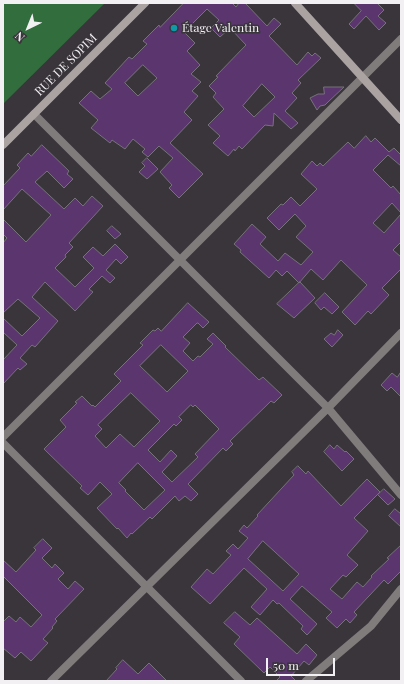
<!DOCTYPE html>
<html>
<head>
<meta charset="utf-8">
<style>
	body { margin:0 }
	#map { position:relative; width:404px; height:684px; overflow:hidden; background:#39353b; font-family:"Playfair Display",serif }
	canvas { display:block }
	.frame { position:absolute; inset:0; border:4px solid #f3f0f4; pointer-events:none }
	.north { position:absolute; left:8px; top:8px; width:40px; height:40px; -webkit-text-stroke:3px #39353b; paint-order:stroke; rotate:223deg; font-size:11px; font-weight:700; line-height:16px; text-align:center; color:#f3f0f4 }
	.north::after { content:''; display:block; margin:auto; width:14px; height:18px; background:#f3f0f4; clip-path:polygon(50% 0,100% 100%,50% 72%,0 100%) }
	.scale { position:absolute; left:266px; top:658px; width:69px; height:18px; box-sizing:border-box; border:2px solid #f3f0f4; border-top:0; padding-left:5px; font-size:12px; line-height:14px; white-space:nowrap; color:#f3f0f4; -webkit-text-stroke:3px #39353b; paint-order:stroke }
</style>
</head>
<body>
<div id="map">
<canvas width="404" height="684"></canvas>
<div class="frame"></div>
<div class="north">N</div>
<div class="scale">50 m</div>
</div>
<script>
const context = document.querySelector('canvas').getContext('2d');
context.lineJoin = 'round';
function paint(path, color) { context.fillStyle = color; context.fill(path, 'evenodd'); }
function trace(path, color, width, dash) { context.strokeStyle = color; context.lineWidth = width; context.lineCap = dash ? 'butt' : 'round'; context.setLineDash(dash || []); context.stroke(path); }
function drawText(font, color, halo, rows, align = 'center') {
  context.font = font + ' "Playfair Display",serif'; context.lineWidth = 3; context.setLineDash([]); context.textBaseline = 'middle'; context.strokeStyle = halo; context.fillStyle = color; for (const [text, x, y, turn = 0] of rows) {
    context.save(); context.translate(x, y); context.rotate((+turn || 0) * Math.PI / 180); context.textAlign = isNaN(turn) ? turn : align; if (halo) context.strokeText(text, 0, 0); context.fillText(text, 0, 0); context.restore();
  }
}
paint(new Path2D(`
	M3 3H105L3 104Z`), '#326d3e');
const building = new Path2D(`
	M184 3H232L236 7 239 3H245L267 26 274 18 281 24 269 36 297 65 308 52 312 56 315 53 321 58 298 80 301 83 292 93 297 98 285 111 298 123 291 129 274 113 273 126 265 125 242 149 239 146 235 151 234 149 228 156 213 143 220 136 208 125 224 109 213 97 216 93 209 86 218 77 216 76 246 45 230 28 220 37 211 28 219 20 207 9 184 32 195 43 187 51 200 65 191 74 201 82 192 91 198 96 184 112 192 120 170 143 203 174 179 198 169 188 172 185 160 172 173 158 159 146 148 157 142 152 145 149 133 139 125 149 112 140 110 143 91 128 98 120 79 103 91 91 100 99 112 89 105 83 129 57 132 59 147 44 143 41 159 25 160 27ZM143 65 157 78 138 96 125 83ZM262 84 275 97 254 117 243 106Z
	M354 3H377L384 10 378 16 386 23 379 30 366 16 354 29 349 24 361 11Z
	M324 87H344L328 102 325 105 320 106 317 110 310 98 318 94H324Z
	M366 136 371 142 375 138 389 152 394 148 401 155V166L388 155 373 170 391 188 393 186 401 195V213L392 203 373 223 384 233 401 214V242L393 250 401 257V269L382 288 389 295 371 314 368 311 355 325 342 312 367 285 341 260 323 280 311 269 299 283 287 271 282 276 276 270 269 278 240 252 241 250 234 244 252 224 266 237 260 244 278 261 285 253 301 265 313 252 296 237 306 226 295 214 279 230 267 218 281 204 283 205 291 197 300 206 317 189 301 174 312 161 317 166 320 163 323 166 348 142 354 148Z
	M42 145 69 171 67 174 73 179 64 188 47 171 35 182 64 209 75 198 83 206 92 196 103 206 69 243 73 247 65 255 66 257 55 268 75 287 94 268 83 257 93 247 103 256 115 244 128 257 121 264 116 259 106 270 115 278 110 283 102 276 89 289 93 292 75 311 45 282 32 297 58 321 35 347 32 345 20 358 27 364 20 370 18 368 3 384V360L17 345 3 332V318L22 336 40 318 18 299 3 313V243L7 238 3 234V219L26 242 51 215 22 189 3 210V186L20 168 17 165 28 153 31 156Z
	M147 158 158 169 147 179 139 172 145 166 142 163Z
	M112 226 121 234 115 239 107 231Z
	M300 282 315 298 294 318 277 304Z
	M325 293 339 307 332 314 324 307 321 310 315 303Z
	M188 303 209 322 203 328 198 323H197L183 337 190 343 183 351 193 361 198 356 200 357 213 344 207 339 213 333 226 346 225 347 259 380 263 377 282 395 274 403 271 401 230 441 233 444 226 451 223 448 188 484 198 494 191 501 185 496 179 501 175 496 152 519 150 517 132 534 131 533 127 538 118 528 117 529 97 508 112 494 100 482 88 495 80 488 82 486 44 449 66 427 60 420 77 403 75 402 82 396 92 406 93 405 95 407 121 381 114 374 143 345 140 343 153 330 155 331 158 328 161 331ZM161 345 188 371 167 392 140 366ZM131 393 160 421 134 447 120 434 106 448 95 436 102 429 98 425ZM191 405 193 407 195 405 219 429 195 454 198 457 172 482 162 472 177 456 171 450 160 462 148 450 174 424 176 426 182 420 179 417ZM138 463 165 490 144 510 125 491 126 490 119 483Z
	M338 330 343 335 332 347 324 339 331 333 334 335Z
	M401 372V397L391 387 387 391 381 385 392 373 397 377Z
	M330 445 334 449 337 445 345 452 346 451 354 459 342 471 324 452Z
	M298 466 306 474 308 471 341 506 367 479 380 492 354 518 368 531 347 555 358 565 346 577 343 575 330 589 342 599 357 582 363 587 372 577 371 576 389 559 387 558 401 545V571L388 584 384 580 354 612 357 615 350 623 346 619 337 628 326 618 332 612 302 586 290 599 317 624 307 635 301 629 303 626 279 603 277 604 273 600 260 615 251 607 267 589 244 568 210 604 191 587 207 569 213 574 231 555 226 551 233 544 238 549 248 538 239 531 244 525 247 528 258 516 257 515 294 475 292 472ZM263 541 299 574 283 591 248 559Z
	M384 489 395 499 388 505 378 495Z
	M395 509 401 514V527L389 516Z
	M43 539 52 548 42 558 52 568 55 564 64 573 58 579 68 589 75 581 84 589 55 619 57 621 52 627 53 628 43 639 48 643 31 661 21 652 15 658 3 648V622L9 616 16 622 20 617 31 627 42 615 3 576V560L16 572 36 550 34 548Z
	M235 612 250 625 257 618 297 654 306 644 317 655 309 665 304 661 291 676 296 681H276L280 677 270 667 264 673 234 644 240 637 224 623Z
	M123 660 138 674 149 663 167 681H106L117 669 116 668Z`);
paint(building, '#5a356e');
trace(building, '#767279', 1);
trace(new Path2D(`
	M34 114 328 408 401 495
	M3 437 401 39
	M3 443 241 681
	M51 681 328 408 401 333
	M306 681 371 626 401 589`), '#807c7b', 8);
trace(new Path2D(`
	M295 3 401 120
	M3 145 145 3`), '#aaa3a2', 8);
for (const [x, y, r, color] of [
	[174,28,4,"#0f9aa8"]
]) { const dot = new Path2D(); dot.arc(x, y, r, 0, 2 * Math.PI); context.fillStyle = color; context.fill(dot); trace(dot, '#39353b', 1.5); }
drawText('12px', '#f3f0f4', '#39353b', [
	["Étage Valentin",182,28]
], 'left');
drawText('12px', '#f3f0f4', '#39353b', [
	["RUE DE SOPIM",66,65,-45]
]);
</script>
</body>
</html>
